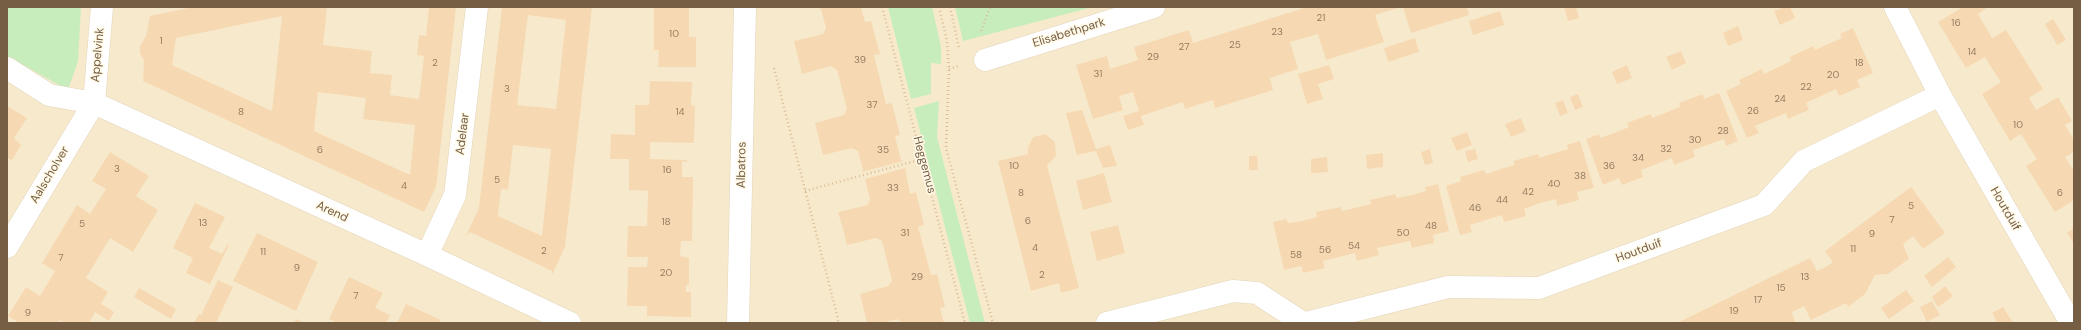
<!DOCTYPE html>
<html>
<head>
<meta charset="utf-8">
<style>
	body { margin:0 }
	#map { position:relative; width:2081px; height:330px; overflow:hidden; background:#fef7de; font-family:"DM Sans",sans-serif }
	canvas { display:block }
	.frame { position:absolute; inset:0; border:8px solid #765e44; pointer-events:none }
</style>
</head>
<body>
<div id="map">
<canvas width="2081" height="330"></canvas>
<div class="frame"></div>
</div>
<script>
const context = document.querySelector('canvas').getContext('2d');
context.lineJoin = 'round';
function paint(path, color) { context.fillStyle = color; context.fill(path, 'evenodd'); }
function trace(path, color, width, dash) { context.strokeStyle = color; context.lineWidth = width; context.lineCap = dash ? 'butt' : 'round'; context.setLineDash(dash || []); context.stroke(path); }
function drawText(font, color, halo, rows, align = 'center') {
  context.font = font + ' "DM Sans",sans-serif'; context.lineWidth = 3; context.setLineDash([]); context.textBaseline = 'middle'; context.strokeStyle = halo; context.fillStyle = color; for (const [text, x, y, turn = 0] of rows) {
    context.save(); context.translate(x, y); context.rotate((+turn || 0) * Math.PI / 180); context.textAlign = isNaN(turn) ? turn : align; if (halo) context.strokeText(text, 0, 0); context.fillText(text, 0, 0); context.restore();
  }
}
paint(new Path2D(`
	M7 7H2074V323H7Z`), '#f7eacc');
paint(new Path2D(`
	M7 7H81L78 61 68 90 7 56Z
	M888 7H932L941 47V64L931 63V94L911 99Z
	M955 7H1093L963 41Z
	M939 101 937 137 985 323H970L914 108Z`), '#c8edbc');
paint(new Path2D(`
	M193 7H327L323 45 372 51 370 73 392 75 390 95 419 99 424 56 417 55 419 35 426 36 429 7H456L436 187 424 212 143 81 144 60 140 53V46L146 36 150 16ZM282 16 272 111 172 65 176 38ZM318 92 366 98 363 119 415 125 410 175 314 131Z
	M502 7H592L565 247 552 275V271L470 232 466 236 479 208ZM528 15 566 20 556 109 517 105ZM513 145 551 149 542 236 498 216 501 189 508 190Z
	M654 7H689V37H696V67H658L659 50H654Z
	M822 7H861L865 22 871 21 880 54 874 55 880 79 882 78 880 80 886 104 892 103 900 135 895 136 901 160 903 161 862 172 863 170 858 151 852 148 823 155 815 123 844 115 847 109 837 70 831 66 802 74 794 41 823 34 826 28 821 9 819 8Z
	M1307 7H1401L1375 15 1384 42 1326 60 1318 34 1290 42 1298 69 1270 78 1273 90 1215 108 1213 100 1185 109 1183 102 1141 116 1144 125 1128 130 1123 116 1139 111 1133 92 1119 96 1123 110 1093 119 1076 65 1107 56 1110 69 1138 60 1134 47 1189 30 1193 43Z
	M1403 7H1467L1469 15 1411 33Z
	M1564 7H1576L1579 18 1568 21Z
	M1785 7H1790L1795 18 1780 25 1774 11Z
	M1963 7H1988L1978 14 1992 38 2006 30 2043 89 2029 98 2036 110 2058 97 2072 121 2065 125 2074 140V152L2065 157 2074 171V200L2055 212 2026 166 2037 159 2029 147 2021 134 2010 141 1982 94 2001 82 1993 70 1985 57 1966 68 1938 22Z
	M1500 11 1504 25 1473 35 1469 21Z
	M2053 19 2066 40 2057 45 2045 24Z
	M1738 26 1743 40 1728 46 1723 33Z
	M1853 28 1873 73 1857 80 1860 87 1839 96 1836 89 1806 103 1809 110 1799 114 1788 119 1786 113 1755 126 1759 133 1747 138 1726 91 1741 84 1739 80 1762 69 1764 74 1791 61 1790 57 1813 46 1815 50 1842 38 1840 34Z
	M1415 38 1419 52 1388 62 1384 48Z
	M1681 51 1686 63 1672 70 1666 57Z
	M1329 65 1334 79 1318 84 1323 99 1307 104 1298 74Z
	M1627 65 1632 78 1617 84 1612 72Z
	M650 81 692 82 691 105 695 106 694 143 650 142V159L687 160V162L682 161V177H693L692 241H681L680 256 689 258V285H686V292H691V317L647 316V306H627L628 267H647L648 257H627L628 226H647L648 191 629 190V159H610L611 134 635 135V105H649Z
	M1719 93 1738 141 1726 146 1724 139 1693 150 1695 157 1674 165 1672 158 1641 170 1643 177 1632 181 1622 185 1619 178 1603 185 1586 139 1599 134 1600 138 1614 133 1629 127 1627 123 1651 114 1652 118 1680 107 1679 103 1703 94 1704 99Z
	M1578 94 1583 107 1575 110 1570 97Z
	M1563 100 1568 113 1560 116 1555 103Z
	M7 106 27 118 14 138 21 145 12 160 7 158Z
	M1082 110 1096 149 1110 145 1117 166 1103 168 1096 151 1077 155 1066 113Z
	M1521 118 1526 131 1511 137 1505 124Z
	M1467 132 1472 145 1457 151 1451 138Z
	M1045 134 1055 142 1056 156 1047 165 1079 288 1061 293 1059 283 1031 291 998 161 1028 154V148L1033 137Z
	M1580 141 1594 188 1577 192 1579 200 1557 206 1556 199 1540 203 1524 209 1526 216 1504 222 1502 215 1470 225 1472 232 1460 235 1446 186 1461 181 1460 177 1484 170 1486 174 1501 169 1515 165 1513 161 1538 154 1539 158 1568 149 1567 145Z
	M1430 149 1433 163 1425 165 1421 152Z
	M1475 149 1478 159 1468 162 1465 151Z
	M110 152 149 176 136 196 158 210 133 252 110 238 86 278 108 292 101 304 114 312 109 321 95 312 89 323H65L60 320 58 323H19L8 316 26 287 40 296 48 283 55 271 42 263 77 205 90 214 106 189 92 181Z
	M1383 153V167L1367 169 1366 155Z
	M1249 156H1257L1258 170H1249Z
	M1327 157 1328 172 1311 173V159Z
	M905 168 910 194 916 192 924 225 918 227 931 275 937 274 945 307 940 308 944 323H903L897 319 882 323H867L860 294 888 286 892 281 882 241 876 238 847 245 843 229 838 212 868 205 870 199 865 179Z
	M1104 173 1112 202 1083 210 1076 181Z
	M1438 184 1449 231 1433 235 1434 243 1412 248 1410 241 1377 248 1379 255 1357 261 1355 253 1323 261 1325 268 1303 273 1301 266 1284 270 1273 222 1286 219 1288 223 1302 221 1317 217 1316 212 1341 207 1342 211 1371 204 1370 200 1395 194 1397 198 1412 195 1426 191 1425 187Z
	M1911 187 1945 233 1923 249 1913 236 1903 244 1909 259 1888 274 1875 275 1865 294 1848 307 1846 303 1811 320 1804 306 1792 312 1795 323H1677L1810 258 1817 271 1824 268 1833 262 1825 251Z
	M195 203 225 217 209 248 222 254 228 244 229 245 210 284 186 273 193 258 173 248Z
	M1118 225 1125 253 1097 261 1090 232Z
	M2074 228V244L2067 233Z
	M257 233 318 262 296 311 233 281Z
	M1948 257 1956 267 1932 287 1924 276Z
	M349 277 383 293 375 308 390 315 386 323H338L329 319Z
	M218 280 233 287 216 323H194L199 314 201 315Z
	M1945 286 1953 296 1938 307 1932 297Z
	M139 288 176 309 171 319 134 297Z
	M1906 290 1914 301 1889 319 1881 308Z
	M1932 301 1940 315 1927 322 1920 307Z
	M406 304 441 320 439 323H397Z
	M2003 307 2013 323H1995L1997 322 1992 313Z
	M296 319 304 323H294Z`), '#f6d9b3');
const minor = new Path2D(`
	M1895 7 1940 95 2071 323
	M985 60 1154 7
	M7 68 49 95 94 103 427 255 570 323
	M7 247 94 103 102 7
	M427 255 455 195 477 7
	M738 323 745 7
	M1107 323 1233 291 1257 293 1303 323
	M1306 323 1448 287 1539 288 1764 205 1804 161 1940 95`);
trace(minor, '#e3d4ba', 23);
trace(new Path2D(`
	M882 7 965 323
	M939 7 947 41 949 69 946 148 993 323
	M950 7 959 48
	M981 31 990 7
	M774 68 839 323
	M949 69 958 66
	M805 191 922 159`), '#dbbc97', 2.5, [1, 3]);
trace(minor, '#fff', 22);
drawText('10px', '#967d60', null, [
	["21",1321,18],
	["16",1956,23],
	["23",1277,32],
	["10",674,34],
	["1",161,41],
	["25",1235,45],
	["27",1184,47],
	["14",1972,52],
	["29",1153,57],
	["39",860,60],
	["2",435,63],
	["18",1859,63],
	["31",1098,74],
	["20",1833,75],
	["22",1806,87],
	["3",507,89],
	["24",1780,99],
	["37",872,105],
	["26",1753,111],
	["8",241,112],
	["14",680,112],
	["10",2018,125],
	["28",1723,131],
	["30",1695,140],
	["32",1666,149],
	["6",320,150],
	["35",883,150],
	["34",1638,158],
	["10",1014,166],
	["36",1609,166],
	["3",117,169],
	["16",667,170],
	["38",1580,176],
	["5",497,180],
	["40",1554,184],
	["4",404,186],
	["33",893,188],
	["42",1528,192],
	["8",1021,193],
	["6",2060,193],
	["44",1502,200],
	["5",1911,206],
	["46",1475,208],
	["7",1892,220],
	["6",1028,221],
	["18",666,222],
	["13",203,223],
	["5",82,224],
	["48",1431,226],
	["31",905,233],
	["50",1403,233],
	["9",1872,234],
	["54",1354,246],
	["4",1035,248],
	["11",1853,249],
	["56",1325,250],
	["2",544,251],
	["11",263,252],
	["58",1296,255],
	["7",61,258],
	["9",297,268],
	["20",666,273],
	["2",1042,275],
	["29",917,277],
	["13",1805,277],
	["15",1781,288],
	["7",356,296],
	["17",1758,300],
	["19",1734,311],
	["9",28,313]
]);
drawText('12px', '#765e44', '#fff9e7', [
	["Elisabethpark",1069,33,-17],
	["Appelvink",98,55,-85],
	["Adelaar",463,134,-83],
	["Albatros",742,165,-89],
	["Heggemus",924,165,75],
	["Aalscholver",50,175,-59],
	["Houtduif",2005,209,60],
	["Arend",332,212,25],
	["Houtduif",1639,251,-20]
]);
</script>
</body>
</html>
